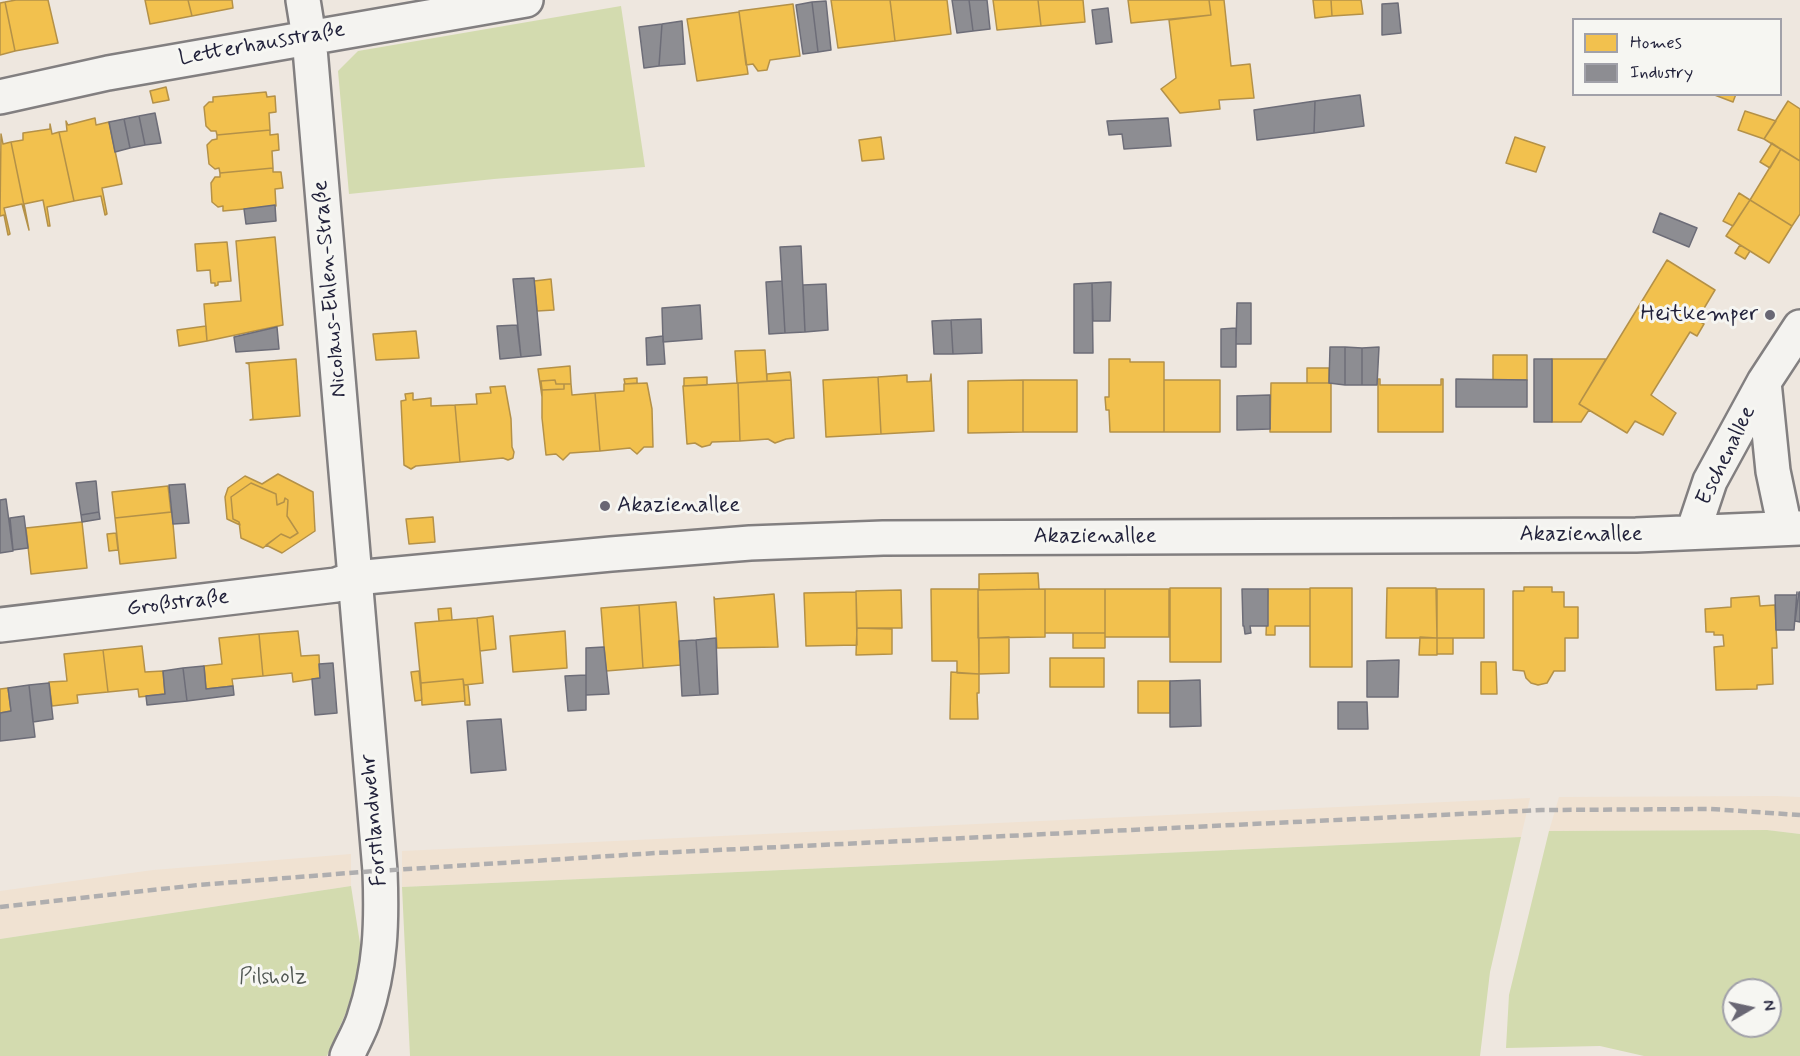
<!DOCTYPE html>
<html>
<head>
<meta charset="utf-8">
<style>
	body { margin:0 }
	#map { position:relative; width:1800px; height:1056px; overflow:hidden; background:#eee7df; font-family:Mynerve,sans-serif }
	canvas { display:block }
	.legend { position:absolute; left:1572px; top:18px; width:210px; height:78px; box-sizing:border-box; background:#f6f6f2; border:2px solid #a1a1a9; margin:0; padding:8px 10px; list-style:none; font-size:18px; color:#22223b }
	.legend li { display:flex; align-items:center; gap:12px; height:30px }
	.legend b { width:30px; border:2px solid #a1a1a9 }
	.north { position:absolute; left:1722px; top:978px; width:60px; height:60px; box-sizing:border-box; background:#f6f6f2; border:2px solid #a1a1a9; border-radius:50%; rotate:81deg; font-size:16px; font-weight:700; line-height:24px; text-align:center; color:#22223b }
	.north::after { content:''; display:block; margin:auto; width:21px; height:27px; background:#696774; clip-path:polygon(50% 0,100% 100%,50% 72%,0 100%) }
</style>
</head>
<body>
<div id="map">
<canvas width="1800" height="1056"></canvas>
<ul class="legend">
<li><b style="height:16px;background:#f2c14e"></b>Homes</li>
<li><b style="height:16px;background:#8d8d92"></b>Industry</li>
</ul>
<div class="north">N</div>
</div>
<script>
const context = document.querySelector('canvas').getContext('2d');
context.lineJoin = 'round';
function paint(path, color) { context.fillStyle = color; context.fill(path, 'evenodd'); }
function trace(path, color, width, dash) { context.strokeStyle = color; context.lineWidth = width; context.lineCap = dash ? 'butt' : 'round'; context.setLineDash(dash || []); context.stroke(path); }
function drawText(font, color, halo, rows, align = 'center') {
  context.font = font + ' Mynerve,sans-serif'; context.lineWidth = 6; context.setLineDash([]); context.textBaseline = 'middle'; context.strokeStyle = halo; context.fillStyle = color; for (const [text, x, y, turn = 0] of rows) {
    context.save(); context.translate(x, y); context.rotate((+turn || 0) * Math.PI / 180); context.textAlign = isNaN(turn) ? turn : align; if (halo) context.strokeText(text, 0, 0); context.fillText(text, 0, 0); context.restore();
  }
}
paint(new Path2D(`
	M1776 796 1800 797V834L1767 830 1549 831 1559 797Z
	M1530 798 1521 837 402 887V851Z
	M351 854V886L0 939V891L153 870Z`), '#f0e2d2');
paint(new Path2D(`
	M621 6 645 167 494 179 349 194 338 71 358 51Z
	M1767 830 1800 834V1056H1644L1600 1046 1506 1048 1509 995 1549 831ZM1734 990H1770V1026H1734Z
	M1521 837 1490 972 1480 1056H410L402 887Z
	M351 886 362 956 347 1010 327 1056H0V939Z`), '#d3dbaf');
const homes = new Path2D(`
	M16 0H48L58 43 15 51 5 2Z
	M145 0H188L192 16 150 24Z
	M188 0H232L233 8 192 16Z
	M831 0H890L895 41 838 48Z
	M890 0H947L951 34 895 41Z
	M993 0H1038L1041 26 997 30Z
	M1038 0H1083L1085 22 1041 26Z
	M1128 0H1209L1211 15 1131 23Z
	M1209 0H1224L1231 66 1250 64 1254 98 1219 100 1220 109 1180 113 1161 89 1176 78 1169 20 1211 15Z
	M1313 0H1331L1332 16 1315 18Z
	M1331 0H1361L1363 14 1332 16Z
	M5 2 15 51 0 55V3Z
	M793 4 800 56 770 60 767 70 758 71 753 64 746 65 739 11Z
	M739 12 748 74 697 81 687 19Z
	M166 87 169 100 153 103 150 91Z
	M266 92 267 97 275 96 276 112 269 113 270 130 217 135 216 131H211L206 126 204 107 209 102H213V97Z
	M1712 94H1736L1733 102Z
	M1788 101 1800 109V161L1764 139Z
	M1745 111 1776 121 1764 139 1738 130Z
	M95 118 96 125 109 122 122 184 102 188 107 214 105 215 101 196 74 201 59 132 67 131 66 121 68 125Z
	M50 124 52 134 59 132 74 201 47 207 50 226H48L43 200 24 204 29 230 11 142 23 140V133L50 129Z
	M270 130V135L278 134 279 150 272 151 273 168 220 173 219 168 215 169 209 164 207 145 212 140 217 139V135Z
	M1 134 3 144 11 142 29 230 22 204 4 208 10 234 8 235 4 215 0 216Z
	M881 137 884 159 862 161 859 140Z
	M1515 137 1545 147 1536 172 1506 163Z
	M1772 143 1781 149 1770 168 1760 162Z
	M1781 149 1800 161V214L1792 226 1750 200Z
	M273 168V172H281L283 188 275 189 276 206 223 211V206L218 207 212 202 211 183 215 177H220V173Z
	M1739 193 1750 200 1733 226 1723 221Z
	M1750 200 1792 226 1769 263 1726 236Z
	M275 237 283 325 207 341 204 304 241 301 236 241Z
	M227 242 231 281 218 282V285L215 286V283H211L210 270 197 271 195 244Z
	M1740 245 1750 251 1745 259 1735 253Z
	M1667 260 1715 290 1697 320 1704 324 1697 336 1690 332 1651 395 1676 413 1674 416 1663 435 1635 421 1627 433 1579 404Z
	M551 279 554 310 537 311 534 281Z
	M206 326 207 341 179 346 177 330Z
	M416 331 419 358 376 360 373 334Z
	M765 350 767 381 737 383 735 351Z
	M1493 355H1527V380H1493Z
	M296 359 300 416 250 420 253 419 249 364 246 363Z
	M1109 359H1130V362H1164V432H1110L1109 410H1106L1105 397H1109Z
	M1552 359H1606L1579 404 1589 410 1581 422H1552Z
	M570 366 571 384H556L555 380 541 381 542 397 538 369Z
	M1307 368H1329V383H1307Z
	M790 372 791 380 767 381V374Z
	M931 374 934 431 881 434 878 377 907 375V382L930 381Z
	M707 377V385L684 386V378Z
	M878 377 881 434 826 437 823 380Z
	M637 378V383L625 384 624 379Z
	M1378 379H1380V385H1441V379H1443V432H1378Z
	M555 380 556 384H564V389L542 390 541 381Z
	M791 380 794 438 786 439 775 443 768 439 740 441 738 383Z
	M1023 380V432L968 433V381Z
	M1023 380H1077V432H1023Z
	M1164 380H1220V432H1164Z
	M647 383 652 409 653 447H644L637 454 630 448 600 451 595 393 624 391V384Z
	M738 383 740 441 712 442 710 445 702 447 695 443 687 444 683 386Z
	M1271 383H1331V432H1270Z
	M564 384H571L572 395 595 393 600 451 570 453 563 460 556 454 546 455 542 418V390L564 389Z
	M505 386 511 419 512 447 514 452 513 458 508 460 503 458 460 462 455 405 477 404 476 394 491 393 490 387Z
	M413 393V400L431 398V406L455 405 460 462 416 466 411 469 404 465 401 401 406 400 405 394Z
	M278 474 313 492 315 531 282 553 266 545 281 534 290 538 298 533 287 516 288 500 285 498 284 502 277 505 276 494 251 483 231 497 233 519 239 522 240 525 227 519 225 497 228 488 245 476 262 484Z
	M251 483 276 494 277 505 284 502 285 498 288 500 287 516 298 533 290 538 281 534 263 548 241 538 239 522 233 519 231 497Z
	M168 486 171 512 115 518 112 492Z
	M172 512 176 558 120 564 115 518Z
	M433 517 435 542 409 544 406 519Z
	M82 522 87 568 31 574 26 528Z
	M116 533 118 550 109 551 107 534Z
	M1038 573 1039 589 979 590V574Z
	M1524 587H1552V592H1564V607H1578V638H1565V671H1554L1547 683 1538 685 1531 683 1526 678 1524 671 1513 670V591H1524Z
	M1170 588H1221V662H1170Z
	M1310 588H1352V667H1310Z
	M1387 588H1436L1437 638H1386Z
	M931 589H978L979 674 957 673V661H932Z
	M1045 589H1105V633H1045Z
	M1045 589V637L978 638V590Z
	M1105 589H1169V637H1105Z
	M1268 589H1310V626H1275V635H1266Z
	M1437 589H1484V638H1437Z
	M901 590 902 628H857L856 591Z
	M856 592 857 645 806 646 804 593Z
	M774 594 778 647 717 648 714 597 715 599Z
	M1759 596 1760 606 1775 605 1777 648H1772L1773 684 1757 685V689L1716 690 1714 647 1724 646 1723 635H1714V632H1706L1705 609 1731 607V598Z
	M676 602 681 665 643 668 639 605Z
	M639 605 643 668 606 671 601 608Z
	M451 608 452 620 439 621 438 609Z
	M493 616 496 649 480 651 477 618Z
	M477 618 483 683 464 685 463 679 421 683 415 623Z
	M857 628 892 629V654L856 655Z
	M298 631 301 656 319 655 320 678 293 682 292 673 263 676 259 634Z
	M565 631 567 668 513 672 510 636Z
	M1073 633H1105V648H1073Z
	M259 634 263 676 232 679 233 686 206 689 204 666 222 664 219 638Z
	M1009 637V673L979 674V638Z
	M1420 637 1437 638V655H1419Z
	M1437 638H1453V654H1437Z
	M142 646 145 672 163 671 165 694 139 697 138 689 108 692 103 650Z
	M103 650 108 692 77 695 78 703 52 706 49 682 67 681 64 654Z
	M1050 658H1104V687H1050Z
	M1481 662H1496L1497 694H1481Z
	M419 671 422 700 415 701 411 672Z
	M951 672 979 674V693H977L978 719H950Z
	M463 679 465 701 422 705 421 683Z
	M1138 681H1170V713H1138Z
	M464 685H468L470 705H465Z
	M8 688 11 711 0 713V689Z`);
paint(homes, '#f2c14e');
trace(homes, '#b49148', 1.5);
const industry = new Path2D(`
	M952 0H969L973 31 957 33Z
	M969 0H987L990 29 973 31Z
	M826 1 831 50 818 52 812 2Z
	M812 2 818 52 803 54 796 5Z
	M1398 3 1401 33 1382 35V4Z
	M1108 8 1112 42 1096 44 1092 10Z
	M682 21 685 64 659 66 662 24Z
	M662 24 659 66 644 68 639 27Z
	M1360 95 1364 126 1314 133 1315 101Z
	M1315 101 1314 133 1257 140 1254 110Z
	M155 113 161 143 145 145 139 116Z
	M139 116 145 145 130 148 124 119Z
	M1168 118 1171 146 1124 149 1122 134 1109 135 1107 121Z
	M124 119 130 148 115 152 109 122Z
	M275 205 276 221 246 224 244 209Z
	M1660 213 1697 228 1689 247 1653 232Z
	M801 246 805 332 785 333 780 247Z
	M534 278 541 355 521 357 513 279Z
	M782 281 785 333 769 334 766 282Z
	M1111 282 1110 321H1093L1092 283Z
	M1092 283 1093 353H1074V284Z
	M826 284 828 330 805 332 803 285Z
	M1237 303H1251V344H1236Z
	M700 305 702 339 663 342 662 308Z
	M981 319 982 353 953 354 951 320Z
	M951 320 953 354H934L932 321Z
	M517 325 521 357 500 359 497 326Z
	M277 327 279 349 236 352 234 337Z
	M1236 328V367H1221V329Z
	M663 336 665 364 647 365 646 338Z
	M1330 347H1345V385L1329 383Z
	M1345 347 1362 348V385H1345Z
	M1379 347 1377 385H1362V348Z
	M1534 359H1552V422H1534Z
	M1456 379 1527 380V407H1456Z
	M1270 395V429L1237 430V396Z
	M96 481 99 512 81 515 76 483Z
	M185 484 189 523 173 524 169 485Z
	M6 499 13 551 0 553V500Z
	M99 512 100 519 82 522 81 515Z
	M24 516 28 548 13 550 10 518Z
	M1242 589H1268V626H1250L1251 633 1245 634 1244 626H1243Z
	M1797 592 1794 630H1776L1775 595H1797Z
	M1799 592H1800V622L1795 621Z
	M716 638 718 694 700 695 696 640Z
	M696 640 700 695 682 696 679 641Z
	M604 647 609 694 586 695V648Z
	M1399 660 1398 697H1367V661Z
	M333 663 337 713 315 715 312 679 320 678 319 664Z
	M204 666 206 689 233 686 234 695 187 701 183 668Z
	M183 668 187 701 147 705 146 696 165 694 163 671Z
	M586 675V710L568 711 565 676Z
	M1200 680 1201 726 1170 727V681Z
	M49 683 53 719 33 722 29 685Z
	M29 685 35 737 0 741V713L11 711 8 688Z
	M1338 702H1367L1368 729H1338Z
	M501 719 506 770 471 773 467 721Z`);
paint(industry, '#8d8d92');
trace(industry, '#6d6d78', 1.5);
const street = new Path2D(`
	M303 0 309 37 380 871C382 923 381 967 364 1018 360 1031 352 1044 347 1056
	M0 97 108 73 526 0
	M1764 382 1773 471 1785 528
	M1693 532 1710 481 1764 382 1800 327
	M0 625 336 585 355 578 611 554 750 543 883 538 1636 535 1800 528`);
trace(street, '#827f80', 38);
trace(street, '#f4f3f0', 33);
trace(new Path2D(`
	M0 907 198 885 362 872 656 853 1542 810 1711 809 1800 815`), '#afaeaf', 4.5, [9, 4.5]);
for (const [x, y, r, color] of [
	[1770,315,6,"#696774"],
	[605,506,6,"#696774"]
]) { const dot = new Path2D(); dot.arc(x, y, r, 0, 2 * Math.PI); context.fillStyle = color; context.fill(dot); trace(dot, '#f6f6f2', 2); }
drawText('22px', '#22223b', '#f6f6f2', [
	["Letterhausstraße",262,45,-10],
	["Nicolaus-Ehlen-Straße",331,289,-95],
	["Eschenallee",1727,456,-64],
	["Akazienallee",1581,535],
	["Akazienallee",1095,537],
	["Großstraße",178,604,-7],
	["Forstlandwehr",375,820,-95]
]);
drawText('22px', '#22223b', '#f6f6f2', [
	["Heitkemper",1758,315],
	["Akazienallee",617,506,"left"]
], 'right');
drawText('22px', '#505752', '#f6f6f2', [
	["Pilsholz",273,978]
]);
</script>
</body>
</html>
